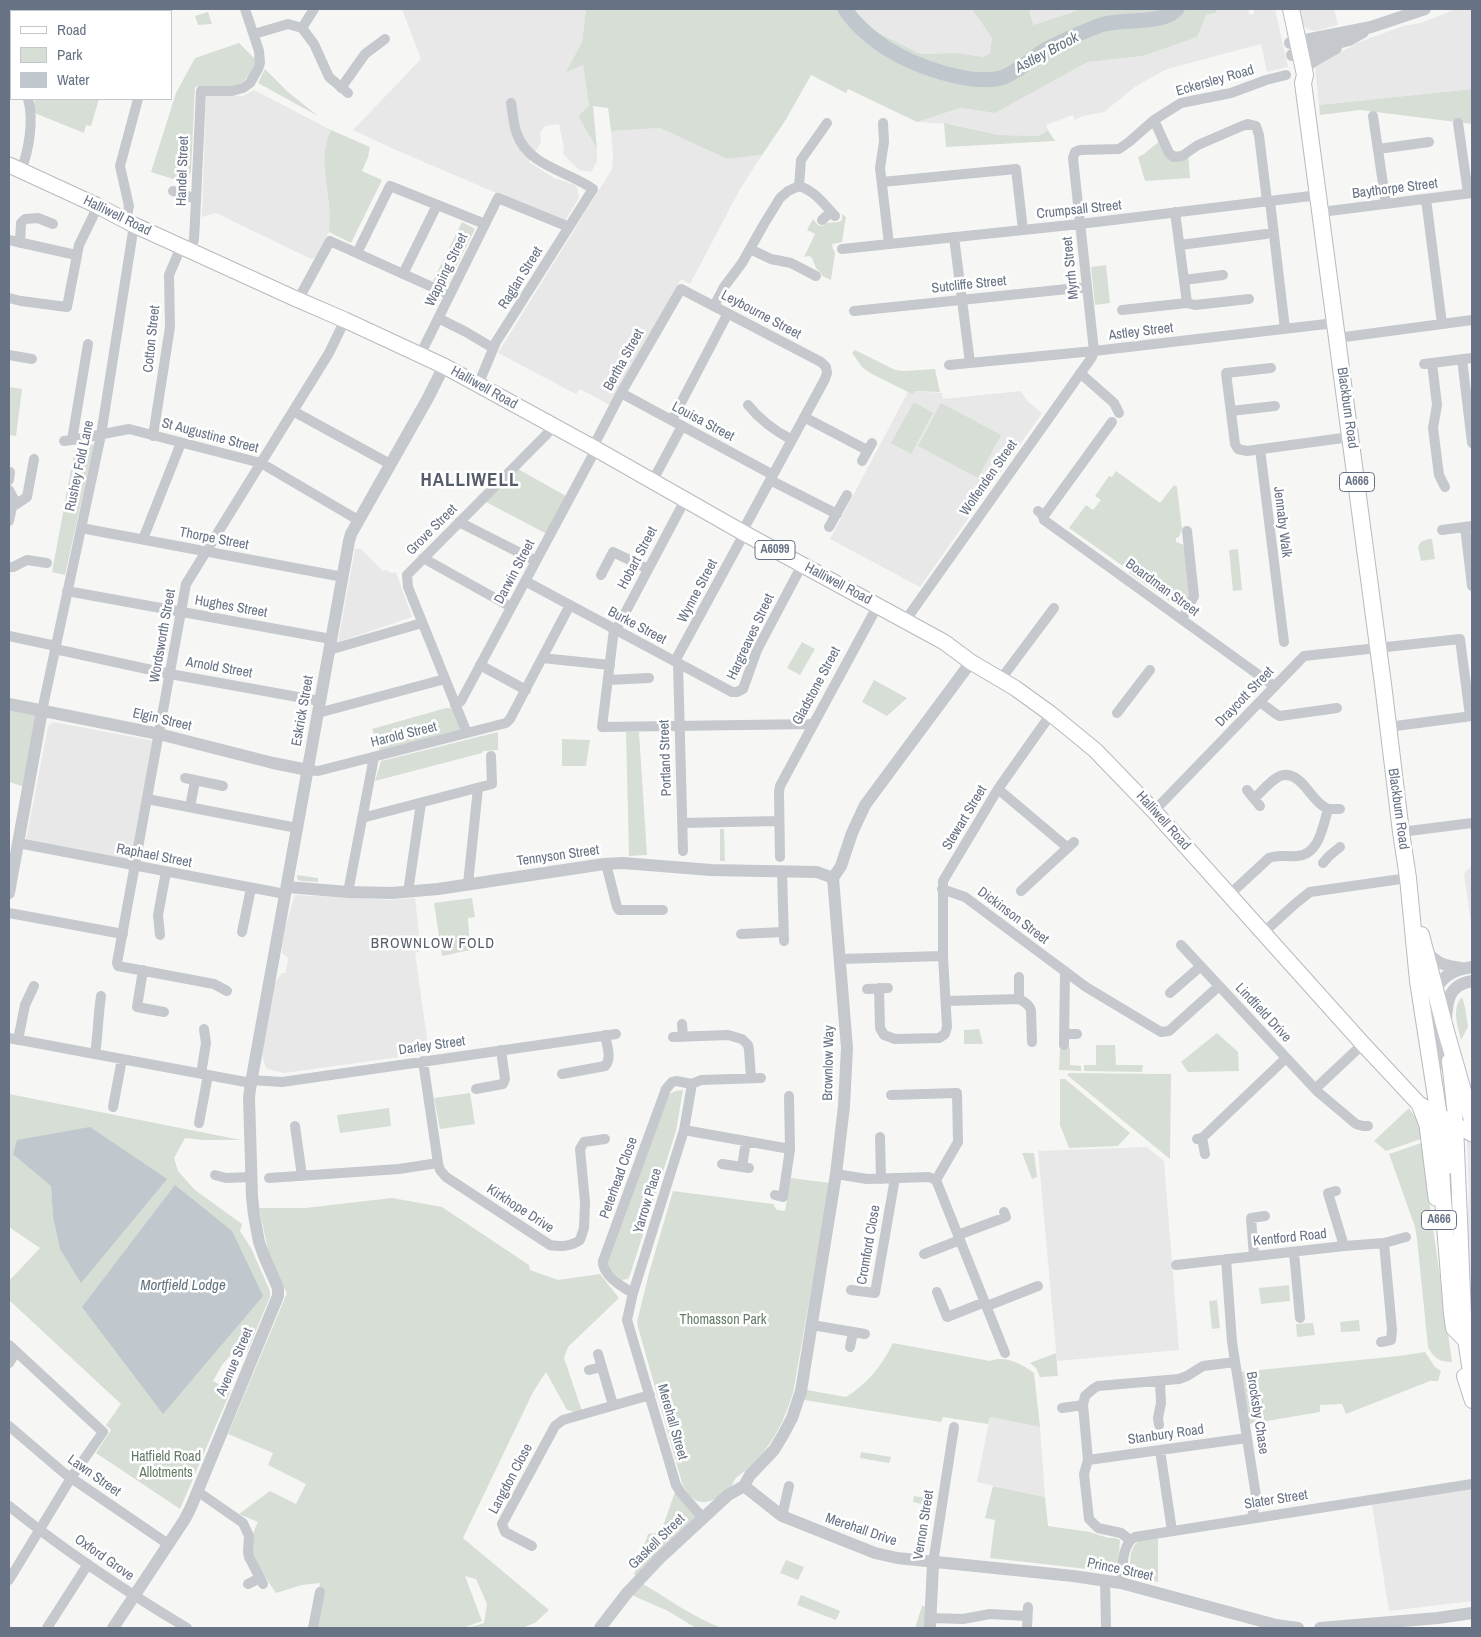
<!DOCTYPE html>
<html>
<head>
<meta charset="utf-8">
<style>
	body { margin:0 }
	#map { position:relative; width:1481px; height:1637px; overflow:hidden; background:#f6f7f4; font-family:"Archivo Narrow",sans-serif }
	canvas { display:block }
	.frame { position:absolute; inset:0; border:10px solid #677284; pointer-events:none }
	.legend { position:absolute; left:10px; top:10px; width:162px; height:90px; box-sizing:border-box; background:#fff; border:1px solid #c2c7ce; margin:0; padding:6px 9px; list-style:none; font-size:15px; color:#677284 }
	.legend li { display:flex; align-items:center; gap:10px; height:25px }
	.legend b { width:25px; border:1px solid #c2c7ce }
</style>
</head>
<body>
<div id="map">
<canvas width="1481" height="1637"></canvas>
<div class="frame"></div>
<ul class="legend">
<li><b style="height:6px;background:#fff"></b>Road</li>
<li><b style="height:14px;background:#d7ded5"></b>Park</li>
<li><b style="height:14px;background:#c0c7cd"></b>Water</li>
</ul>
</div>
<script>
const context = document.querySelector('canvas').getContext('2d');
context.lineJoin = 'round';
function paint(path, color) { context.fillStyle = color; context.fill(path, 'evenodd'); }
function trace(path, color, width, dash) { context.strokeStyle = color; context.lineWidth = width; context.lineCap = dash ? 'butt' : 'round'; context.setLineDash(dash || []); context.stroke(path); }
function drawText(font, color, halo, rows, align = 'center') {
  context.font = font + ' "Archivo Narrow",sans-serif'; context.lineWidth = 5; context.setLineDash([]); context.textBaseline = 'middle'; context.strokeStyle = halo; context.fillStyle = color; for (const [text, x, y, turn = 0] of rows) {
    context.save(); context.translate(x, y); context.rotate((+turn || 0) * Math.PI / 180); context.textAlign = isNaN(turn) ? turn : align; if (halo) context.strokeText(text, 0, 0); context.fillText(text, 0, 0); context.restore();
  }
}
paint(new Path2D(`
	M402 9H586L582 42 567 71 583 65 589 106 578 116 597 149V162L591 172 579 170 563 154 564 148 559 124 545 126 540 133 541 142 529 162 554 178 573 184 577 187 579 198 564 222 396 150 353 130 421 59Z
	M853 9H972L992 38 990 53 983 57 958 53 921 54 868 28Z
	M1029 9H1082L1033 25Z
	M1216 9H1248L1250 15 1254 13V9H1275L1288 67 1267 72 1261 44 1167 69 1136 86 1104 112 1083 116 1075 120 1073 115 1046 125 1048 130 1039 136 999 135 950 124 917 122 960 108 995 113 1088 62 1143 56 1196 37 1206 15 1216 13Z
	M1298 9H1334L1338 25 1316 31 1310 30 1303 26Z
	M1456 9H1472V89L1319 105 1315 67 1357 43 1403 26 1421 23Z
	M254 90 331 130 324 170 331 221 329 232 315 258 311 259 216 213 202 217 206 94 243 96Z
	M660 128 727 159 762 155 739 191 690 284 681 279 610 405 580 389 576 394 498 353 612 169 613 157 611 131Z
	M915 391 942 393 943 399 1021 391 1027 401 1042 413 920 587 830 539 908 392 913 394Z
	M355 549H361L383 571 386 570 392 573 396 572 412 617 338 642Z
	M54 722 154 741 131 859 26 840 48 726Z
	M1472 866V930L1464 874 1467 870Z
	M295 895 390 900 415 898 421 951 415 953 429 1053 284 1073 267 1069 264 1063 262 1054 273 985 282 973H286L288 958 282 953V948L285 929 294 897Z
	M1467 1141 1472 1144V1317L1468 1269 1467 1240 1469 1190Z
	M1147 1147 1164 1161 1179 1350 1057 1361 1038 1151Z
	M990 1417 1040 1427 1045 1497 977 1482Z
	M1472 1487V1601L1389 1611 1372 1505Z`), '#e7e8e7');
paint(new Path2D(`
	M9 9H104V11H11V72L9 69Z
	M586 9H853L868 28 921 54 958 53 983 57 990 53 992 38 972 9H1029L1033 25 1082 9H1216V13L1206 15 1197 37 1143 56 1088 62 995 113 960 108 917 122 848 89 846 93 811 75 785 121 762 155 727 159 660 128 611 131 608 108 593 106 597 149 578 116 589 106 583 65 566 72 582 42Z
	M208 12 212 24 198 25 195 16Z
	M239 43 258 62C237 97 230 85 195 87L191 172 186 183 151 172 176 93 195 58Z
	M265 69 288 92 318 116 258 83Z
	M1472 89V124L1360 110 1320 115 1319 105Z
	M35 99H99L91 126 86 125 84 133 32 112Z
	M944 123 999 135 1039 136 1048 130 1055 141 946 147Z
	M331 130 370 147 368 157 362 171 382 180 351 243 329 232C334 198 315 164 331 130Z
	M1162 139 1169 153 1188 152 1190 178 1145 181 1138 157 1144 154Z
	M842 214 846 217 842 242 832 244 833 249 835 253 831 280 822 276 821 273 816 268 812 258 809 256 804 257 815 234 807 230 813 219 818 225 823 226 826 223 839 222 842 220Z
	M462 222 475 229 446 287 433 281Z
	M1106 265 1110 303 1095 305 1091 267Z
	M855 350 895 370 904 371 935 369 940 392 915 391 913 394 908 392 870 373 862 367 852 353Z
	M9 387 22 389 16 436 9 435Z
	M914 402 933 413 911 454 891 443Z
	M941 403 1001 435 978 478 918 446Z
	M94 444 65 575 52 572 75 448Z
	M518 469 566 496 547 534 486 502Z
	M1116 471 1160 503 1174 485 1177 487 1182 529 1179 537 1176 538V542L1182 544 1184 546 1190 592 1184 607 1181 609 1129 573 1130 571 1069 528 1086 505 1093 510 1101 500 1095 496 1109 476 1112 477Z
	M1428 539H1432L1435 559 1421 561 1418 546 1421 542Z
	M1238 549 1242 590 1233 591 1229 550Z
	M802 642 815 649 800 675 787 668Z
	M874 680 907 698 887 716 862 702Z
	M9 706 42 711 28 788 9 782Z
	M446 708 457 709 463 724 460 735 380 751 372 729Z
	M498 732V750L483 751 482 753 375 781 381 761Z
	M626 732H639L647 855 629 856Z
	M562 739 590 740 586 766H562Z
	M720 829H724L725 861H720Z
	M297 875 318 878V882L300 881 297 879Z
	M472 898 475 917 468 918 470 950 442 956 434 903Z
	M1462 997 1465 1007 1468 1027 1461 1040C1458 1026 1451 1009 1462 997Z
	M979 1029 983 1044H964V1030Z
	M1217 1033 1238 1052 1239 1071 1188 1072 1181 1062Z
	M1096 1045H1115L1116 1065H1143L1142 1072 1084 1071V1065H1096Z
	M1070 1047V1065L1081 1066V1071L1059 1070 1060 1049Z
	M1069 1073 1171 1074 1170 1159 1067 1075Z
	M1060 1079H1065L1130 1133 1118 1146 1069 1148 1060 1125Z
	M683 1090 676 1131 630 1275 628 1279 622 1280 609 1269 607 1260 667 1097C672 1091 676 1091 683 1090Z
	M470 1093 475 1124 440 1129 434 1098Z
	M9 1094 241 1140H202L185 1138 174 1158 178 1171 195 1190 242 1224 240 1231 251 1248 270 1291V1297L247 1352 237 1348 222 1365 213 1381 231 1390 180 1509 96 1453 111 1430 106 1425 121 1404 9 1300V1281L40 1248 9 1227ZM51 1186 60 1249 53 1218Z
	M389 1108 391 1126 340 1133 337 1115Z
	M1409 1108 1419 1123 1421 1139 1386 1151 1374 1141Z
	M1421 1143 1452 1362C1440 1362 1433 1358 1428 1347L1417 1239 1415 1227 1389 1154Z
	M1022 1153H1034L1037 1177 1032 1179Z
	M791 1178 830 1183 793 1393C785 1418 775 1441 756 1460 752 1465 747 1470 742 1473 741 1475 737 1476 736 1478 733 1481 733 1485 730 1488 711 1505 694 1510 682 1483L638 1327 637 1322 649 1273 673 1191 773 1204 777 1210 785 1211Z
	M392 1198 442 1207 529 1265 530 1270 558 1280 600 1274 619 1298 568 1347 564 1358 583 1414 567 1410 546 1372 533 1392 463 1538 549 1610 535 1623 522 1628H468L484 1623 487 1604 476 1579 465 1576 482 1621 463 1628H312L320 1583 302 1585 276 1593C268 1581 255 1564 252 1550 250 1541 254 1530 258 1522L239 1514 270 1491 296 1504 306 1484 268 1465 273 1453 228 1434 287 1293 271 1264 259 1208H305Z
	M1289 1285 1290 1301 1261 1304 1259 1288Z
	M1217 1300 1220 1328 1212 1329 1209 1301Z
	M1359 1320 1360 1331 1341 1332 1340 1322Z
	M1313 1323 1315 1335 1297 1337 1296 1324Z
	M893 1343 990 1361C1006 1355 1021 1364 1034 1373L1040 1427 990 1417 988 1424 943 1417 941 1422 804 1400 807 1390 846 1397C868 1383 881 1367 893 1343Z
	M1425 1352 1435 1367 1441 1371 1438 1381H1430L1346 1414 1342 1404 1320 1405V1412L1249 1424 1240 1372 1399 1356Z
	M1056 1353 1058 1376 1040 1377 1036 1368 1030 1363Z
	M861 1452 891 1457 889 1463 860 1458Z
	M677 1486 703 1518 640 1579 634 1574 648 1534 661 1532Z
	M993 1486 1045 1497 1048 1526 1090 1532 1108 1538H1116L1120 1540 1118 1565 1115 1570 1105 1571 990 1558 995 1520 985 1518Z
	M914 1496 933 1499 932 1506 913 1502Z
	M1158 1539V1582L1132 1576C1129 1566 1128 1544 1142 1540 1147 1539 1153 1539 1158 1539Z
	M786 1560 804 1567 798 1580 780 1573Z
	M638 1581C666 1597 692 1617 722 1628H696L668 1611 627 1593Z
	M801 1595 840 1611 836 1620 797 1605Z
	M922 1606 931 1607 929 1628H915Z`), '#d7ded5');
paint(new Path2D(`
	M90 1127 167 1179 81 1283 60 1249 53 1218 51 1186 13 1154 17 1140Z
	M175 1185 232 1231 263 1296 163 1414 82 1307Z`), '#c0c7cd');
trace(new Path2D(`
	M845 9C855 25 870 37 886 48 912 65 969 86 1001 78 1019 72 1032 57 1049 48 1065 40 1084 31 1101 25 1122 18 1163 25 1177 9`), '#c0c7cd', 15);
const secondary = new Path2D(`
	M1449 1061 1456 1125 1465 1339 1472 1385
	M1464 1376 1472 1401`);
const primary = new Path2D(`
	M9 165 98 206 134 225 294 298 345 320 444 366 596 449 742 532 944 642 971 662 1015 688 1051 714 1095 750 1154 811 1363 1044 1419 1104 1472 1134
	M1419 1104 1427 1125 1436 1198
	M1449 1166 1450 1131 1456 1125`);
const trunk = new Path2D(`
	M1291 9 1305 75 1303 83 1383 684 1401 832 1408 878 1418 981 1439 1116 1442 1187 1452 1314 1454 1328 1472 1346
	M1421 935 1445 1028 1467 1105 1472 1119`);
trace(secondary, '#b8bbc0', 16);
trace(primary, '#b6b9be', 17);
trace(trunk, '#b8babe', 18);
trace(new Path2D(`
	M155 9 156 11
	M302 28 314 9
	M254 34 288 24 302 28 314 44 329 77 348 93
	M9 79 11 82
	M341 88 365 54 385 39
	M1373 116 1386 204
	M1154 120 1169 153 1174 157 1182 156 1198 145 1242 126 1248 124 1256 126 1259 135 1267 201
	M883 123 884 142 880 168 889 244
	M1458 123 1468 193
	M1378 149 1429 142
	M21 170C29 151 34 119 28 99
	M882 182 1016 169 1023 230
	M799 186C815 191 824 204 835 216
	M173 191 196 199
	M1426 199 1442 324
	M1270 201 1285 329
	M1175 212 1187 303
	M1321 212 1472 193
	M822 220 831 212
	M126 221 129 206 120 166 138 99
	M954 237 970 363
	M9 240 76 255
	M20 243 21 223 25 219 38 218 53 224
	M1180 245 1266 234
	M750 249 771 259 791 263 816 276
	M842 249 1080 224 1319 195
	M191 251 194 239 195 221 201 91H232L243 88 250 83 258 69 260 63 259 51 245 9
	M357 253 390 186 485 224
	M403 274 437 205
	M1184 280 1223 275
	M9 298 21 301 67 307 79 245 98 206
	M298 300 330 241 450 295
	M714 306 724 287 742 263 764 224 780 198 788 191 799 186 801 160 827 123
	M1122 310 1187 303 1195 305 1249 299
	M854 311 1087 287
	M438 318 466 332 493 348
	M1337 338 1472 320
	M9 355 32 359
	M420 355 498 198 569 227
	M1462 359 1472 443
	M1432 363 1437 405 1433 428 1439 475 1445 487
	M1424 364 1472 358
	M949 365 1094 351 1335 323
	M1271 368 1226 373 1235 444 1238 449 1247 451 1350 437
	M1080 373 1114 403 1119 413
	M478 385 496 342 593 189C568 171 528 166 517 134 513 124 513 113 511 103
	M621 393 773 475
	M748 405C760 420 775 431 792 440
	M293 411 390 464
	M1231 411 1275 406
	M804 417 867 450
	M672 420 728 313
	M153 436 170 327 169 275 181 247
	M72 440 88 344
	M64 441 72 440 129 429 261 463 358 520
	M593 447 621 393 681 289 821 362 826 367 827 373 825 379 742 532
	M1260 449 1284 642
	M862 461 872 443
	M9 480 10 472
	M770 480 837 514
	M652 482 682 426
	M9 490 16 503
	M1038 511 1042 514 1044 520 1274 686
	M1043 517 1112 422
	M9 521 12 507 27 497 34 459
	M459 522 536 561
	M829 527 847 495
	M1465 527 1472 586
	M81 528 343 577
	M1442 530 1472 526
	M143 539 181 443
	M423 558 511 607
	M9 567H13L27 560 47 563
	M601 575 613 552 648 569
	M525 581 732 692H737L743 689 757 650 802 565
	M67 591 331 639
	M1182 619 1194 596 1187 531
	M905 621 1092 357 1094 351 1073 158 1075 152 1080 150 1119 149 1129 142 1154 120 1181 103 1231 93 1266 80 1286 75
	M614 629 602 727 813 724
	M616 630 685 500
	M9 636 56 646
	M55 649 170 674 320 701
	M329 650 422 623
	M542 658 610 665
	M675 661 744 534
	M678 663 683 851
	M480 665 526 690
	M1001 679 1054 608
	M608 680 649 678
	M1260 702 1276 714 1280 716 1337 708
	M455 705 461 701 596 449
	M42 711 101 435 134 225
	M318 713 445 679
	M1117 713 1150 670
	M1388 727 1472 716
	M467 733 408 587 407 575 547 434 553 425
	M308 770 318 771 506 723 510 719 570 605
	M185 778 223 786
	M998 789 1068 848
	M1247 790 1260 806
	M147 799 297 828
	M1254 799C1273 780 1285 761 1307 789 1312 795 1317 802 1323 806L1328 809H1340
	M190 807 195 781
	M1154 811 1304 656 1460 639 1470 716
	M362 818 492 784 491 756
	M682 823 779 821
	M1401 832 1472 823
	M18 843 285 894
	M780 857 779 792 780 786 878 605
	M1323 863 1329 856 1340 847
	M606 864 617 907 619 910H663
	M782 871 784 941
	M468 884 478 788
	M942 889 965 897 1086 987 1161 1032 1169 1031 1219 986
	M1021 891 1074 842
	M348 892 374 757
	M408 892 421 803
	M1229 895 1269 858C1277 854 1287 857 1297 856 1319 855 1323 826 1328 809
	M9 913 123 934
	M242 932 251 888
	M1264 932 1296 903 1310 892 1408 878
	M741 934 783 932
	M160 935 158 915 166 872
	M1181 945 1318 1092 1356 1124 1363 1126H1368
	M840 959 943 956
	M143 970 137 1007 164 1012
	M1019 977V999
	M879 988 880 1028 884 1035 895 1039 939 1038 945 1034 947 1027 943 956V881L998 789 1051 714
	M867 989 888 988
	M227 991 214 984 118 966 117 963 186 584 329 353 345 320
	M1170 993 1201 966
	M946 1001 1019 999C1025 1002 1030 1005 1031 1011L1032 1042
	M682 1024 683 1037
	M1064 1034H1077
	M673 1037 728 1035 742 1039 748 1045 749 1050 751 1078
	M9 1038 251 1083
	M18 1040 25 1005 34 986
	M1064 1045 1065 971
	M95 1054C98 1035 98 1016 101 996
	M423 1061 438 1163 440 1170 446 1177 550 1245C560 1247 572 1246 580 1240L584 1228 585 1202 580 1149 584 1142 605 1139
	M201 1074 206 1043 204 1029
	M562 1074 605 1066C612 1059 607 1045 605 1035
	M251 1080 282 1082 616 1034
	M692 1084 684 1130 633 1293 627 1320 676 1485 681 1493 703 1518
	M692 1084 701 1080 761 1078
	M476 1089 503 1084 505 1079 501 1050
	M1315 1089 1363 1044
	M891 1095 957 1093 958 1142 936 1180
	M113 1107 122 1059
	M199 1123 208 1075
	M295 1126 302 1176
	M684 1130 790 1149
	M880 1137 881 1179
	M1202 1138 1205 1154
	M1197 1139 1202 1138 1286 1058
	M722 1164 749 1168
	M742 1167 746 1141
	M836 1174 867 1179 929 1177 936 1180
	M215 1175 226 1178 251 1177
	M269 1178 399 1169 438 1163
	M936 1180 1005 1353
	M1336 1191 1328 1193 1344 1246
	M775 1195 783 1197 790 1149 789 1096
	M958 1235 1006 1217 1004 1212
	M1294 1252 1300 1318
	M924 1254 960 1240
	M1254 1256 1251 1218 1265 1216
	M1226 1259 1232 1342 1256 1496 1252 1518
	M1176 1265 1344 1246 1384 1243 1406 1237
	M851 1290 875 1293 895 1178
	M937 1292 947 1317 985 1302
	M633 1293C622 1287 602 1275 603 1261L666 1089 672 1082 676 1081 692 1084
	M987 1306 1038 1286
	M812 1325 865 1334
	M1381 1342 1391 1340 1392 1330 1384 1243
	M9 1345 103 1432 71 1478 9 1580
	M850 1347 853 1332
	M598 1354 613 1405
	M9 1363 16 1352
	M589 1370 602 1367
	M1062 1408 1083 1405
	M1159 1425 1158 1418 1161 1403 1160 1382
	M9 1426 64 1473 168 1544
	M1160 1450 1172 1531
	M1088 1460 1247 1438
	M197 1491 243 1523 249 1536 248 1552 249 1557 263 1584
	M9 1506C65 1551 125 1591 187 1628
	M782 1516 789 1486
	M1130 1540 1121 1533 1098 1528 1089 1519 1084 1474 1088 1460 1083 1405 1085 1396 1093 1389 1098 1386 1179 1379 1187 1376 1203 1366 1235 1362
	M532 1546 505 1532 502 1524 555 1426 563 1420 650 1395
	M933 1563 954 1427
	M1105 1580 1106 1628
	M1121 1583C1123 1569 1121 1544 1135 1537L1472 1484
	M248 1584 260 1578
	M930 1618 963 1619 990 1614 1027 1616
	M47 1628 88 1564
	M313 1628 320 1592
	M1027 1628 1028 1607`), '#c5c8cc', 10);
trace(new Path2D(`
	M1290 43 1371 27 1425 9
	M1292 55 1349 40 1363 32
	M1304 68 1315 60 1336 48
	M9 704 159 734 273 763 308 770
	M287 887 348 892 392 893 438 889 604 864 623 863 711 870 817 872 833 878
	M9 893 42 711
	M1425 950C1437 964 1443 965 1461 968
	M1446 1020C1447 1000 1449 985 1472 981
	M1439 1065C1434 1025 1416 974 1472 967
	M744 1486 782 1516 875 1553 897 1558 1073 1576 1121 1583 1276 1625 1298 1628
	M113 1628 185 1519 191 1507 278 1296V1288L264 1256 259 1242 254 1215 252 1197 249 1097 251 1083 349 541 351 534 428 398 444 366
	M600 1628 627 1593 661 1557 728 1495 744 1486 750 1475 774 1450 783 1435 792 1418 801 1391 836 1174 844 1106 847 1048 833 878 841 866 852 833 865 805 971 662
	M930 1628 933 1563
	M1320 1628 1438 1618 1472 1613`), '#c5c8cc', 12);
trace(secondary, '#fff', 14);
trace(primary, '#fff', 15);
trace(trunk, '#fff', 16);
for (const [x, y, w] of [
	[1357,482,35],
	[775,550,40],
	[1439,1220,35]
]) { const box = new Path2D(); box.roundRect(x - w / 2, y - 9.5, w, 19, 4); context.fillStyle = '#fff'; context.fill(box); trace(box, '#677284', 1); }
drawText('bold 12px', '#677284', null, [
	["A666",1357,482],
	["A6099",775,550],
	["A666",1439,1220]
]);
drawText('14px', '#677284', '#fff', [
	["Eckersley Road",1215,81,-16],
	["Handel Street",183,171,-88],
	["Baythorpe Street",1395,189,-7],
	["Crumpsall Street",1079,210,-6],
	["Halliwell Road",117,216,26],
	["Myrrh Street",1071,268,-96],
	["Wapping Street",447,270,-64],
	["Raglan Street",521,278,-58],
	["Sutcliffe Street",969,285,-6],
	["Leybourne Street",761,315,28],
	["Astley Street",1141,332,-7],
	["Cotton Street",152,339,-84],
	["Bertha Street",624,360,-61],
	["Halliwell Road",484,388,29],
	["Blackburn Road",1347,408,82],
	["Louisa Street",703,422,28],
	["St Augustine Street",210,436,15],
	["Rushey Fold Lane",80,466,-78],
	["Wolfenden Street",989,478,-55],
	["Jennaby Walk",1282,522,83],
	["Grove Street",432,530,-45],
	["Thorpe Street",214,539,11],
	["Hobart Street",638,558,-62],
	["Darwin Street",515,572,-62],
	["Halliwell Road",838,584,28],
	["Boardman Street",1162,588,36],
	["Wynne Street",698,591,-62],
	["Hughes Street",231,607,10],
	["Burke Street",637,626,28],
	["Wordsworth Street",163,636,-80],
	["Hargreaves Street",751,637,-65],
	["Arnold Street",219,668,10],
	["Gladstone Street",817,686,-62],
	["Draycott Street",1245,697,-46],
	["Eskrick Street",303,711,-80],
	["Elgin Street",162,720,13],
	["Harold Street",404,735,-14],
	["Portland Street",666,758,-92],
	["Blackburn Road",1398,809,82],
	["Stewart Street",965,818,-59],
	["Halliwell Road",1163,821,48],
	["Raphael Street",154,856,11],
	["Tennyson Street",558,856,-8],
	["Dickinson Street",1013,916,37],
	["Lindfield Drive",1263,1013,47],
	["Darley Street",432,1046,-8],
	["Brownlow Way",829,1063,-89],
	["Peterhead Close",619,1178,-70],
	["Yarrow Place",648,1201,-73],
	["Kirkhope Drive",520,1209,33],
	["Kentford Road",1290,1238,-6],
	["Cromford Close",869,1245,-80],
	["Avenue Street",235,1362,-67],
	["Brocksby Chase",1257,1413,81],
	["Merehall Street",672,1422,74],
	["Stanbury Road",1166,1435,-8],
	["Lawn Street",94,1476,35],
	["Langdon Close",511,1479,-62],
	["Slater Street",1276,1500,-9],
	["Vernon Street",924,1525,-81],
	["Merehall Drive",861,1530,19],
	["Gaskell Street",657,1542,-44],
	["Oxford Grove",104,1558,35],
	["Prince Street",1120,1570,12]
]);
drawText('14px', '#667b66', '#fff', [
	["Thomasson Park",723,1320],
	["Hatfield Road",166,1457],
	["Allotments",166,1473]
]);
drawText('italic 15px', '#63737f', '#fff', [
	["Astley Brook",1047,53,-28],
	["Mortfield Lodge",183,1286]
]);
context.letterSpacing = '1px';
drawText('15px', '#555d69', '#fff', [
	["BROWNLOW FOLD",433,944]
]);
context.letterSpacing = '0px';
context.letterSpacing = '1px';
drawText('bold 19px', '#555d69', '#fff', [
	["HALLIWELL",470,481]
]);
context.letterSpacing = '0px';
</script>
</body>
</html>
